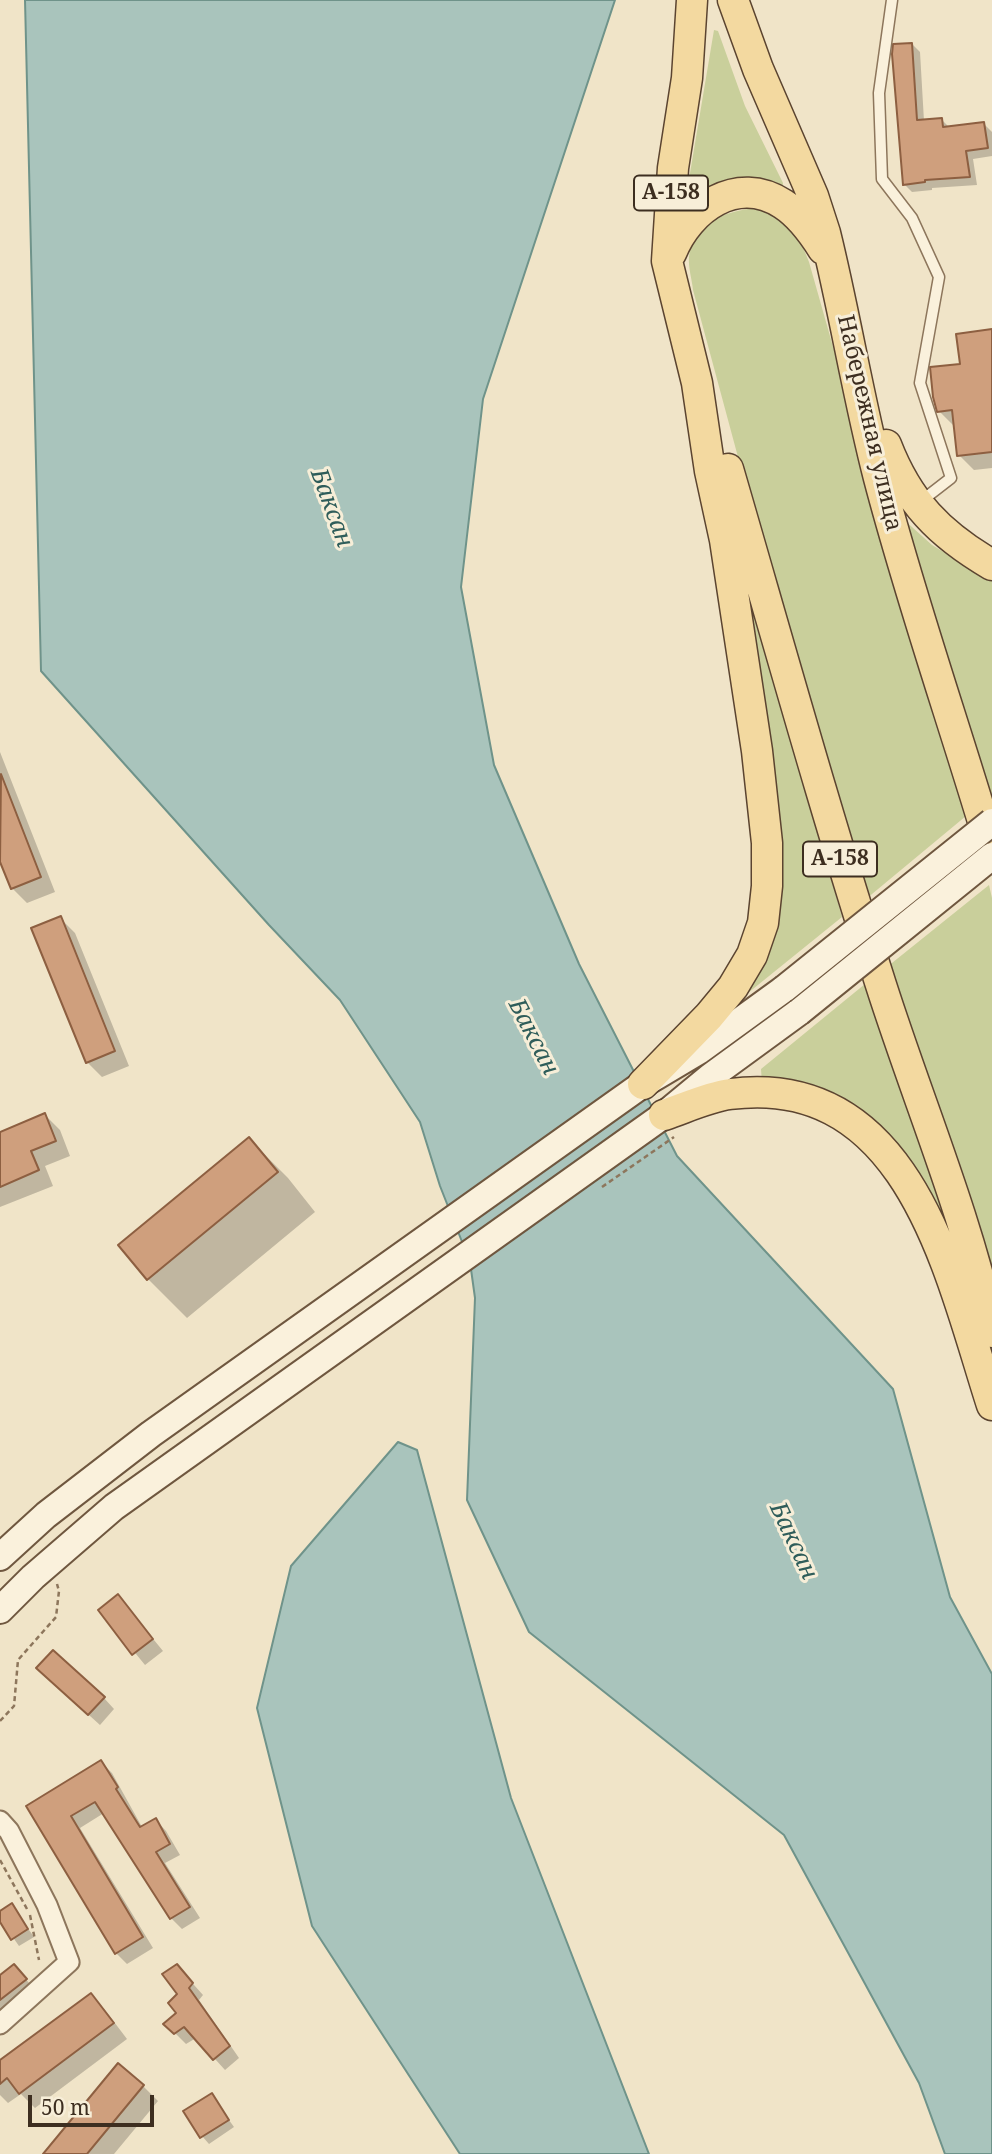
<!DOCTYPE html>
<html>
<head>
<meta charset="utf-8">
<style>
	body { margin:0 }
	#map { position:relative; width:992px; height:2154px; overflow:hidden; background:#f0e4c8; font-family:"Noto Serif",serif }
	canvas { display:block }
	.scale { position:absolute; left:28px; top:2095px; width:126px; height:32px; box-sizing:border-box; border:4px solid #3d2e20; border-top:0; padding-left:9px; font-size:21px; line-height:24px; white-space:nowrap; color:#3d2e20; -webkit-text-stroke:5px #f7eed8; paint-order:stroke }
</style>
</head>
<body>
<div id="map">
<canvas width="992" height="2154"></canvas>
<div class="scale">50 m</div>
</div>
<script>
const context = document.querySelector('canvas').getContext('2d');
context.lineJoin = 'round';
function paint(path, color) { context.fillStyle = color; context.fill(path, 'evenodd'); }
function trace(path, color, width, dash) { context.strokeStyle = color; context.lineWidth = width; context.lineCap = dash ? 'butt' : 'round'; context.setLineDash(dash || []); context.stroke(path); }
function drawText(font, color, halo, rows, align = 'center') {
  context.font = font + ' "Noto Serif",serif'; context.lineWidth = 6; context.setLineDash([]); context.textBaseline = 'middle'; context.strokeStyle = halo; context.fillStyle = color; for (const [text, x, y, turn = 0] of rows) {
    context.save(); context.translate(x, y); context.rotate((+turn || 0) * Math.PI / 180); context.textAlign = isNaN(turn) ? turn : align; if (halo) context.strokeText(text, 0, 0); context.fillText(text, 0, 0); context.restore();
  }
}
paint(new Path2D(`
	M714 30 718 31 745 106 783 183V188L687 204 686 197Z
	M753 208C790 220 795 226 809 262L966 816 866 899 759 535 693 290C692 280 688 267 689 257 692 221 724 213 753 208Z
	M902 518 932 545 992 581V797L990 798Z
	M734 537 842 917 748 993 742 989 773 925Z
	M989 885 992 898V1278L887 967Z
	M865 984 958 1248 910 1167 762 1083 761 1069Z`), '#c9cf9b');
const water = new Path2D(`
	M25 0H615L483 399 461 587 494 765 579 964 677 1156 893 1389 950 1597 992 1674V2154H945L919 2083 784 1835 529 1632 467 1500 475 1298 470 1262 440 1186 420 1122 340 1000 269 925 41 671Z
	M398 1442 417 1450 511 1798 649 2154H460L312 1926 257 1708 291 1566Z`);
paint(water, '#a9c4bc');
trace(water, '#6f938a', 2);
paint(new Path2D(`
	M912 44 920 52 924 121 941 119 950 128 984 124 992 132V156L973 159 977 185 932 188V190L912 192 904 184Z
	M992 331V468L974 470 959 455 954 426 939 411Z
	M0 752 55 892 27 903 12 888 0 857Z
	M60 918 75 933 129 1066 102 1077 87 1062Z
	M45 1115 60 1130 70 1156 45 1166 53 1186 0 1207V1134Z
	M249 1139 288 1178 315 1212 187 1318 148 1279Z
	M118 1596 163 1651 145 1665 100 1610Z
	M49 1679 104 1698 114 1709 100 1725Z
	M101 1762 112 1773 142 1827 156 1820 166 1831 180 1855 165 1863 200 1918 182 1929 171 1918 104 1813 80 1828 153 1948 127 1964 116 1953 28 1807Z
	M12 1906 34 1937 19 1946 0 1919V1913Z
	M14 1966 38 1993 0 2023V1977Z
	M177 1966 203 1995 199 2000 239 2058 225 2070 196 2038 186 2044 166 2024 179 2013Z
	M90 1995 105 2010 127 2039 35 2108 21 2094 8 2103 0 2095V2062Z
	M143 2086 158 2101 114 2154H46Z
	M211 2095 234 2127 209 2144 202 2136Z`), '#0003');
const building = new Path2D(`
	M912 43 917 120 942 118 943 127 984 122 988 148 966 151 970 177 925 180V182L903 185 892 54 893 44Z
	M992 329V452L957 456 952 410 937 412 933 397 930 367 960 364 956 334Z
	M1 774 41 877 11 889 0 862Z
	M61 916 115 1051 86 1063 31 928Z
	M45 1113 56 1141 31 1151 39 1170 0 1187V1132Z
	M249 1137 278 1172 147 1280 118 1245Z
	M118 1594 153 1639 132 1655 98 1610Z
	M53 1650 105 1697 88 1715 36 1668Z
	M101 1760 118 1787 116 1789 140 1827 156 1818 170 1844 156 1852 190 1907 170 1919 95 1802 71 1816 143 1937 115 1954 26 1806Z
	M12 1903 28 1929 11 1940 0 1922V1911Z
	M14 1964 27 1979 0 2000V1975Z
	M177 1964 193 1983 189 1988 230 2046 213 2060 184 2027 174 2034 163 2024 176 2013 168 2003 177 1994 162 1974Z
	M91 1993 114 2023 19 2094 7 2078 0 2084V2060Z
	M118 2063 144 2085 87 2154H43Z
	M212 2093 229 2120 200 2138 183 2111Z`);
paint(building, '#cf9f7d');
trace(building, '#8d5f41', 2);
const service = new Path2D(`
	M892 0 879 93 882 179 912 218 939 277 920 383 951 478 920 502`);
const minor = new Path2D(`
	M0 1821 9 1831 47 1905 69 1962 0 2024`);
const secondary = new Path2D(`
	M0 1557 46 1515 151 1434 643 1084 700 1050 784 989
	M0 1610 33 1577 114 1507 664 1115 710 1077 799 1012`);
const primary = new Path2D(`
	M733 0 758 69 813 196 825 233C845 314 858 397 879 478 912 604 955 726 992 851
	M671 253C689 208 737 174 783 204 800 215 813 233 823 249
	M886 445C908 502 939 534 992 565
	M728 469C778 641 826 814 881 985 918 1101 966 1213 992 1332
	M643 1084 709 1016 733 987 752 955 763 923 767 886V843L757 751 725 540 710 471 697 383 667 261 673 168 687 78 692 0
	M664 1115C685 1108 708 1097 730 1094 910 1071 950 1275 992 1405`);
trace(service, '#8d765c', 13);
trace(minor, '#8d765c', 23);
trace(secondary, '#6f573f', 30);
trace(primary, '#5b4430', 33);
trace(new Path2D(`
	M602 1187 674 1137
	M0 1721 14 1706 18 1660 56 1617 59 1591 57 1584
	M0 1860 27 1909
	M30 1915 39 1960`), '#8d765c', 2.5, [5, 3.5]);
trace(service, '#faf1dc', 10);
trace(minor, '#faf1dc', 19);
trace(secondary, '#faf1dc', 26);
trace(primary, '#f3d9a0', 30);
const secondaryBridge = new Path2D(`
	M784 989 992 822
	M799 1012 992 856`);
trace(secondaryBridge, '#6f573f', 30, []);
trace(secondaryBridge, '#faf1dc', 26);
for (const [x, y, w] of [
	[671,193,74],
	[840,859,74]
]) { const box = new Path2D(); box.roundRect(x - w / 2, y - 17.5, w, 35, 5); context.fillStyle = '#f7eed8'; context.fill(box); trace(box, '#3d2e20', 2); }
drawText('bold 21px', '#3d2e20', null, [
	["А-158",671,193],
	["А-158",840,859]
]);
drawText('23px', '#3d2e20', '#f7eed8', [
	["Набережная улица",869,423,77]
]);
drawText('italic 24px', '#2f5d5a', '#f7eed8', [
	["Баксан",331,508,70],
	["Баксан",533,1037,63],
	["Баксан",793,1541,65]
]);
</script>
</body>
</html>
